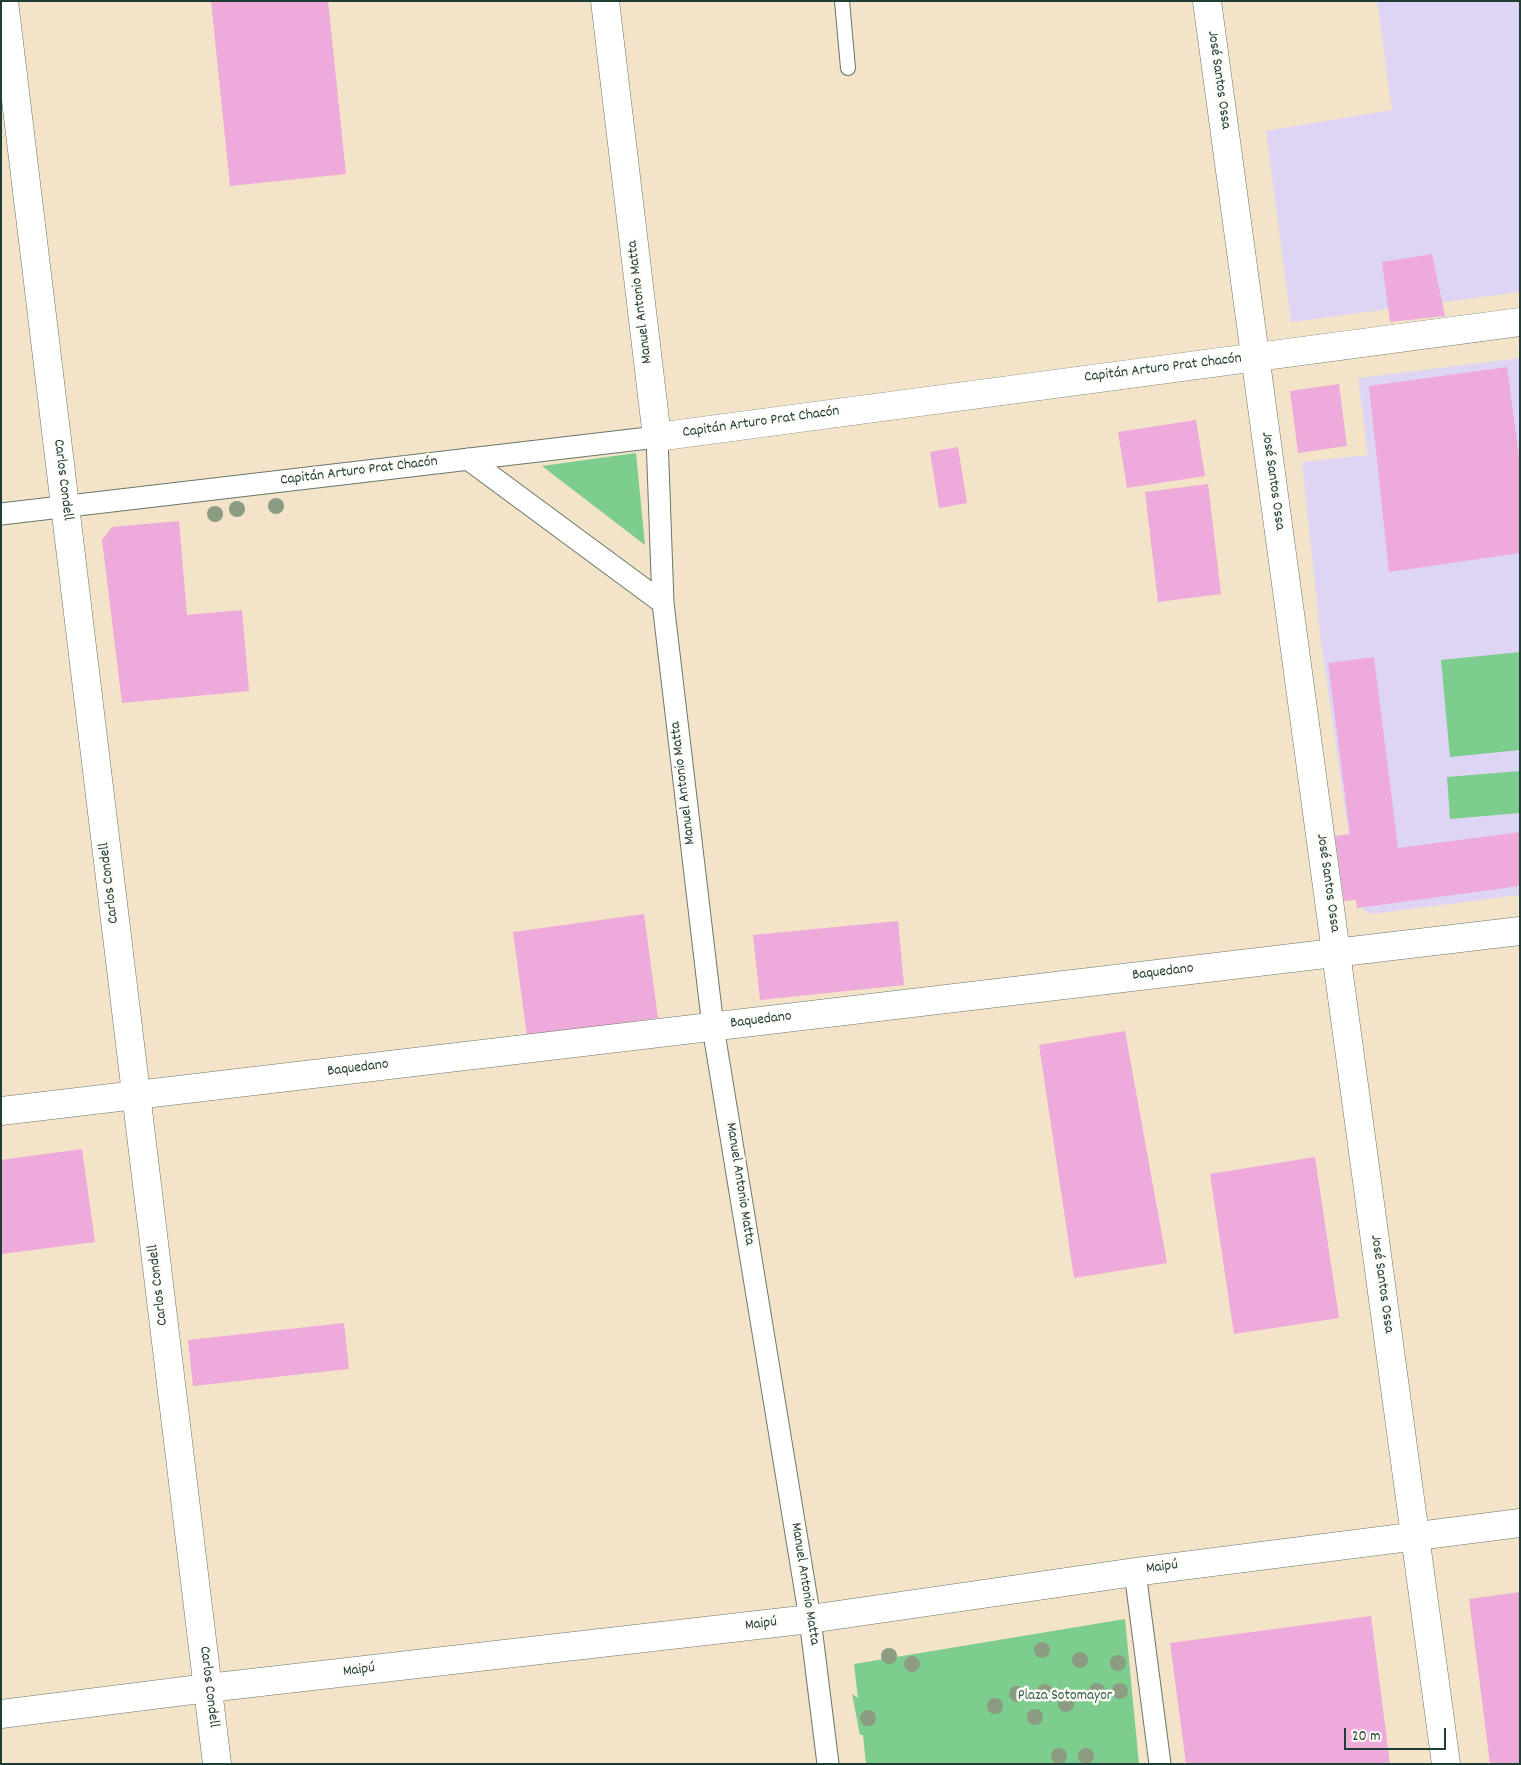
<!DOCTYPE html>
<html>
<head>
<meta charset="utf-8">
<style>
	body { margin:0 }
	#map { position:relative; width:1521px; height:1765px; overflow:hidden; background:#f3e3c8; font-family:Dekko,sans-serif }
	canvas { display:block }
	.frame { position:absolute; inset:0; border:2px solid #1f3d34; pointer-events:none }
	.scale { position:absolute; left:1344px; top:1728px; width:102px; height:22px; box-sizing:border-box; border:2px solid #1f3d34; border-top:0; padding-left:6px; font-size:15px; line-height:18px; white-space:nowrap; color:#1f3d34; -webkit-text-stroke:4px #fdfcf7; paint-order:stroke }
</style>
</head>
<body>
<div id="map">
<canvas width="1521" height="1765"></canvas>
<div class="frame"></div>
<div class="scale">20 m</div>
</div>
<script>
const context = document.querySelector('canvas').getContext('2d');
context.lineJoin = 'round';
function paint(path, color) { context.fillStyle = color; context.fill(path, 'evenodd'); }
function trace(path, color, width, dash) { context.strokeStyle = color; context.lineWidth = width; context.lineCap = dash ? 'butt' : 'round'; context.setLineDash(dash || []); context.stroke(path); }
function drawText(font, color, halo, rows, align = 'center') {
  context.font = font + ' Dekko,sans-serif'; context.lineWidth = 5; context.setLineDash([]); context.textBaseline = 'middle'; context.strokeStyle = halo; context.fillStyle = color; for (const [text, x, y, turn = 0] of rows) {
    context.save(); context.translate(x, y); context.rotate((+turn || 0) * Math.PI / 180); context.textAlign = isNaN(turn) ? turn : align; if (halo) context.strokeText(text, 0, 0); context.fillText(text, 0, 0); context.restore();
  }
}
paint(new Path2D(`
	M1377 1H1520V292L1291 322 1266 131 1392 110Z
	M1520 358V895L1371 914 1361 908 1357 899 1355 878 1321 641 1302 462 1368 455 1358 378Z`), '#ded5f5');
paint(new Path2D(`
	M636 453 645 545 542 466Z
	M1520 652V750L1450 757 1441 660Z
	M1520 771V813L1450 819 1447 777Z
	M1125 1619 1139 1764H866L863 1735H860L852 1694 858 1698 854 1664Z`), '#7ccd8e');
paint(new Path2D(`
	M211 1H328L346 174 230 186Z
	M1432 254 1445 316 1390 322 1382 262Z
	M1507 367 1520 463V553L1389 572 1369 386Z
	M1339 384 1347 446 1298 453 1290 391Z
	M1196 420 1205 476 1127 488 1118 432Z
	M958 447 967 503 939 508 930 452Z
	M1208 484 1221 594 1158 602 1145 492Z
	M179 521 187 615 242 610 249 691 122 703 102 540 112 527Z
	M1374 657 1398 848 1520 832V886L1357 908 1356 900 1344 901 1335 836 1350 834 1328 663Z
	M644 914 658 1018 527 1036 513 932Z
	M898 921 904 985 760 1000 753 935Z
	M1125 1031 1167 1263 1074 1278 1039 1045Z
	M82 1149 95 1242 1 1254V1160Z
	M1315 1157 1339 1318 1234 1334 1210 1174Z
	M344 1323 349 1369 193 1386 188 1340Z
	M1520 1592V1764H1490L1469 1599Z
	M1371 1616 1390 1764H1186L1170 1643Z`), '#edaada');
const service = new Path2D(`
	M842 1 848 68`);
const pedestrian = new Path2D(`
	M468 459 663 603
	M1 514 657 437 663 603 713 1027 810 1619 828 1764
	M1135 1572 1160 1764`);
const minor = new Path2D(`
	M605 1 657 437 1520 322
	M1 1111 1520 931
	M1 1714 208 1688 810 1619 1135 1572 1520 1523`);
const tertiary = new Path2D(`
	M1207 1 1446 1764`);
const secondary = new Path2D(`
	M4 1 217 1764`);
trace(service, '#697768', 16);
trace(pedestrian, '#697768', 23);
trace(minor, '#697768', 29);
trace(tertiary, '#697768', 29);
trace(secondary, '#697768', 29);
trace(service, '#fff', 14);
trace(pedestrian, '#fff', 21);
trace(minor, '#fff', 28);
trace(tertiary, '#fff', 28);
trace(secondary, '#fff', 28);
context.fillStyle = '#8b9c83';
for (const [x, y] of [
	[276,506],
	[237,509],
	[215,514],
	[1042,1650],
	[889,1656],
	[1080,1660],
	[1118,1663],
	[912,1664],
	[1097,1691],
	[1120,1691],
	[1045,1692],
	[1017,1694],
	[1066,1704],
	[995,1706],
	[1035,1717],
	[868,1718],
	[1059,1756],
	[1086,1756]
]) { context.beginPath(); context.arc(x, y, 8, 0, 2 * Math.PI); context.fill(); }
drawText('15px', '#1f3d34', '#fdfcf7', [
	["José Santos Ossa",1218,80,82],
	["Manuel Antonio Matta",641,302,-97],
	["Capitán Arturo Prat Chacón",1163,369,-7],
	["Capitán Arturo Prat Chacón",761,423,-8],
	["Capitán Arturo Prat Chacón",359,472,-7],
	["Carlos Condell",62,480,83],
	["José Santos Ossa",1272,481,82],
	["Manuel Antonio Matta",684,783,-97],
	["Carlos Condell",110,883,-97],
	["José Santos Ossa",1327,883,82],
	["Baquedano",1163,973,-7],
	["Baquedano",761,1021,-7],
	["Baquedano",358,1069,-7],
	["Manuel Antonio Matta",739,1184,81],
	["José Santos Ossa",1381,1284,82],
	["Carlos Condell",159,1285,-97],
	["Maipú",1162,1568,-7],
	["Manuel Antonio Matta",804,1584,81],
	["Maipú",761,1625,-7],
	["Maipú",359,1671,-7],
	["Carlos Condell",208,1687,83]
]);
drawText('15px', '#36614a', '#fdfcf7', [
	["Plaza Sotomayor",1065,1697]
]);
</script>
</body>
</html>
